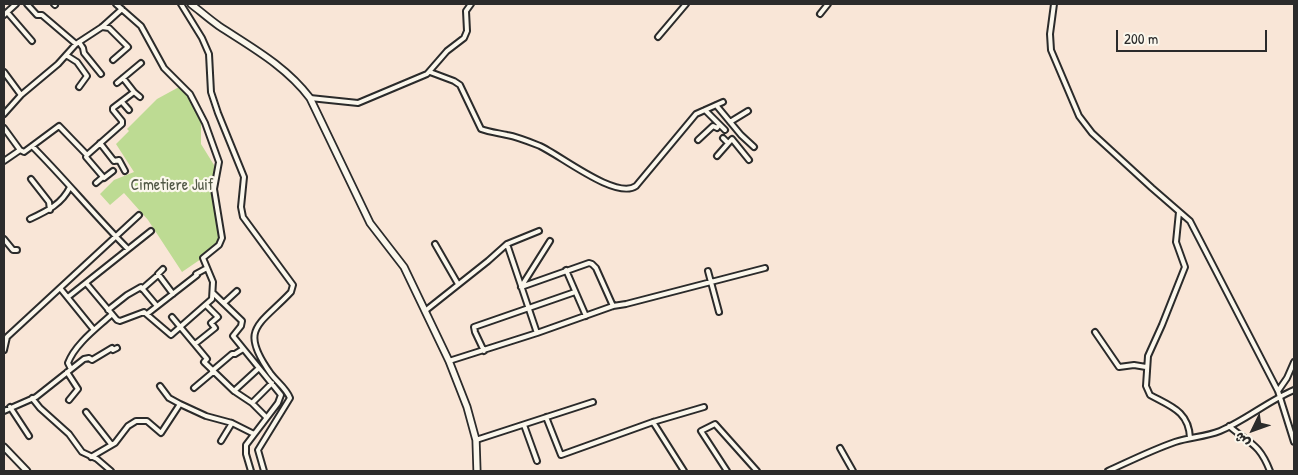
<!DOCTYPE html>
<html>
<head>
<meta charset="utf-8">
<style>
	body { margin:0 }
	#map { position:relative; width:1298px; height:475px; overflow:hidden; background:#f9e6d7; font-family:"Patrick Hand","Playpen Sans Arabic",sans-serif }
	canvas { display:block }
	.frame { position:absolute; inset:0; border:5px solid #2b2b2b; pointer-events:none }
	.north { position:absolute; left:1228px; top:405px; width:50px; height:50px; -webkit-text-stroke:4px #fbf7ec; paint-order:stroke; rotate:228deg; font-size:14px; font-weight:700; line-height:20px; text-align:center; color:#2b2b2b }
	.north::after { content:''; display:block; margin:auto; width:18px; height:22px; background:#2b2b2b; clip-path:polygon(50% 0,100% 100%,50% 72%,0 100%) }
	.scale { position:absolute; left:1116px; top:30px; width:151px; height:22px; box-sizing:border-box; border:2px solid #2b2b2b; border-top:0; padding-left:6px; font-size:15px; line-height:18px; white-space:nowrap; color:#2b2b2b; -webkit-text-stroke:4px #fbf7ec; paint-order:stroke }
</style>
</head>
<body>
<div id="map">
<canvas width="1298" height="475"></canvas>
<div class="frame"></div>
<div class="north">ش</div>
<div class="scale">200 m</div>
</div>
<script>
const context = document.querySelector('canvas').getContext('2d');
context.lineJoin = 'round';
function paint(path, color) { context.fillStyle = color; context.fill(path, 'evenodd'); }
function trace(path, color, width, dash) { context.strokeStyle = color; context.lineWidth = width; context.lineCap = dash ? 'butt' : 'round'; context.setLineDash(dash || []); context.stroke(path); }
function drawText(font, color, halo, rows, align = 'center') {
  context.font = font + ' "Patrick Hand",sans-serif'; context.lineWidth = 4.5; context.setLineDash([]); context.textBaseline = 'middle'; context.strokeStyle = halo; context.fillStyle = color; for (const [text, x, y, turn = 0] of rows) {
    context.save(); context.translate(x, y); context.rotate((+turn || 0) * Math.PI / 180); context.textAlign = isNaN(turn) ? turn : align; if (halo) context.strokeText(text, 0, 0); context.fillText(text, 0, 0); context.restore();
  }
}
paint(new Path2D(`
	M179 87 181 90 184 88 201 118V144L214 165 213 188 220 242 201 256V259L182 272 148 220 124 193 110 205 100 194 114 180 134 172 116 144 129 131 127 129 157 99Z`), '#bddb93');
const minor = new Path2D(`
	M27 4 37 15H42L76 44
	M54 4 55 5
	M181 4 202 38 209 54 211 92 218 113 244 177 241 207 243 217 293 285 291 292C259 326 238 328 271 374 278 383 286 388 290 398L258 450 264 471
	M1054 4 1050 34 1051 50 1079 116 1092 133 1152 188 1190 221 1278 391 1294 442
	M7 12 32 41
	M820 14 828 4
	M4 15 16 4
	M102 27 109 28 128 47 113 60
	M658 37 686 4
	M79 42 83 48 84 53 101 74
	M66 55 77 62 87 76 79 87
	M4 72 21 95 4 114
	M430 72 454 81 460 85 481 129C489 132 498 133 507 135 518 137 530 142 540 146 560 155 616 200 636 186L696 114 723 102
	M123 78 134 92
	M117 83 141 63
	M21 95 58 64 76 44 102 27 122 9
	M310 98 358 103 427 74 447 51 464 38 467 31 466 11 471 4
	M122 102 129 110
	M716 105 741 135 754 147
	M705 110 725 130
	M730 122 748 111
	M4 128 20 150
	M723 138 728 143
	M698 140 713 126 717 128 719 125
	M100 143 114 161 119 160 125 171
	M32 146C65 179 95 216 128 249
	M87 155 122 124V121L113 110V108L134 92 140 97
	M717 156 732 139 749 160
	M4 161 20 150 24 152 59 126 87 155 86 157 104 178 113 171
	M31 179 49 202 50 210
	M96 183 103 177
	M1179 212 1176 242 1185 267 1162 325 1148 356 1146 386 1150 395C1170 406 1189 411 1190 438
	M30 219C47 211 62 204 70 187
	M4 239 13 250H17
	M435 244 458 284
	M507 244 537 333
	M163 269 158 274 173 294
	M566 270 586 316
	M708 271 719 312
	M86 283 117 320 120 321 144 312 171 335 212 299 213 282 203 258 219 245 222 238 214 189 219 162 205 123 190 94 164 68 141 26 116 4
	M521 287 589 263 592 264 596 268 613 306
	M521 287 550 241
	M60 288 94 330
	M142 289 158 275
	M213 293 242 321 241 326 233 336 281 395 278 403 246 445V454L251 471
	M68 297 151 231
	M224 303 237 291
	M108 310 127 295 141 287 157 306
	M425 311 488 261 507 244 539 231
	M147 314 197 275 196 274 207 268
	M172 317 207 359 204 362 234 391 252 403 266 417
	M1095 332 1119 367 1134 365 1146 367
	M195 344 215 328 211 323 218 317 206 305
	M4 350 7 337 139 215
	M484 351 475 332 474 327 575 292
	M449 361 537 333 613 306 626 304 765 268
	M71 369 68 363C75 344 97 328 111 315
	M212 371 232 354H235L243 349
	M67 372 78 389 69 400
	M160 386 169 398 180 404
	M194 388 213 372
	M234 391 259 368
	M1278 391 1287 378 1294 362
	M32 398 40 408 69 434 82 452 97 459 111 471
	M252 403 272 383
	M10 407 29 436
	M4 411 36 397 84 359 89 358 92 360 112 348 113 350 117 348
	M86 412 111 444
	M546 417 561 455 653 422 704 407
	M653 422 684 471
	M524 425 537 461
	M1229 426C1250 444 1259 443 1270 471
	M476 440 593 402
	M221 441 232 423
	M840 448 853 471
	M91 457 115 443 128 426 136 421H147L161 433 180 404 206 416 232 423 254 434
	M727 471 701 431 715 424 757 471
	M1108 471C1130 461 1152 450 1175 442 1190 437 1205 437 1220 431 1246 420 1268 401 1294 390`);
const tertiary = new Path2D(`
	M4 447 27 471`);
const secondary = new Path2D(`
	M191 4C200 11 209 19 219 26 251 47 286 66 310 98L370 223 404 267 449 361 467 407 476 440 477 471`);
trace(minor, '#2b2b2b', 8);
trace(tertiary, '#2b2b2b', 9);
trace(secondary, '#2b2b2b', 9);
trace(minor, '#fbf7ec', 4);
trace(tertiary, '#fbf7ec', 5);
trace(secondary, '#fbf7ec', 5.5);
drawText('16px', '#505745', '#fbf7ec', [
	["Cimetiere Juif",172,186]
]);
</script>
</body>
</html>
